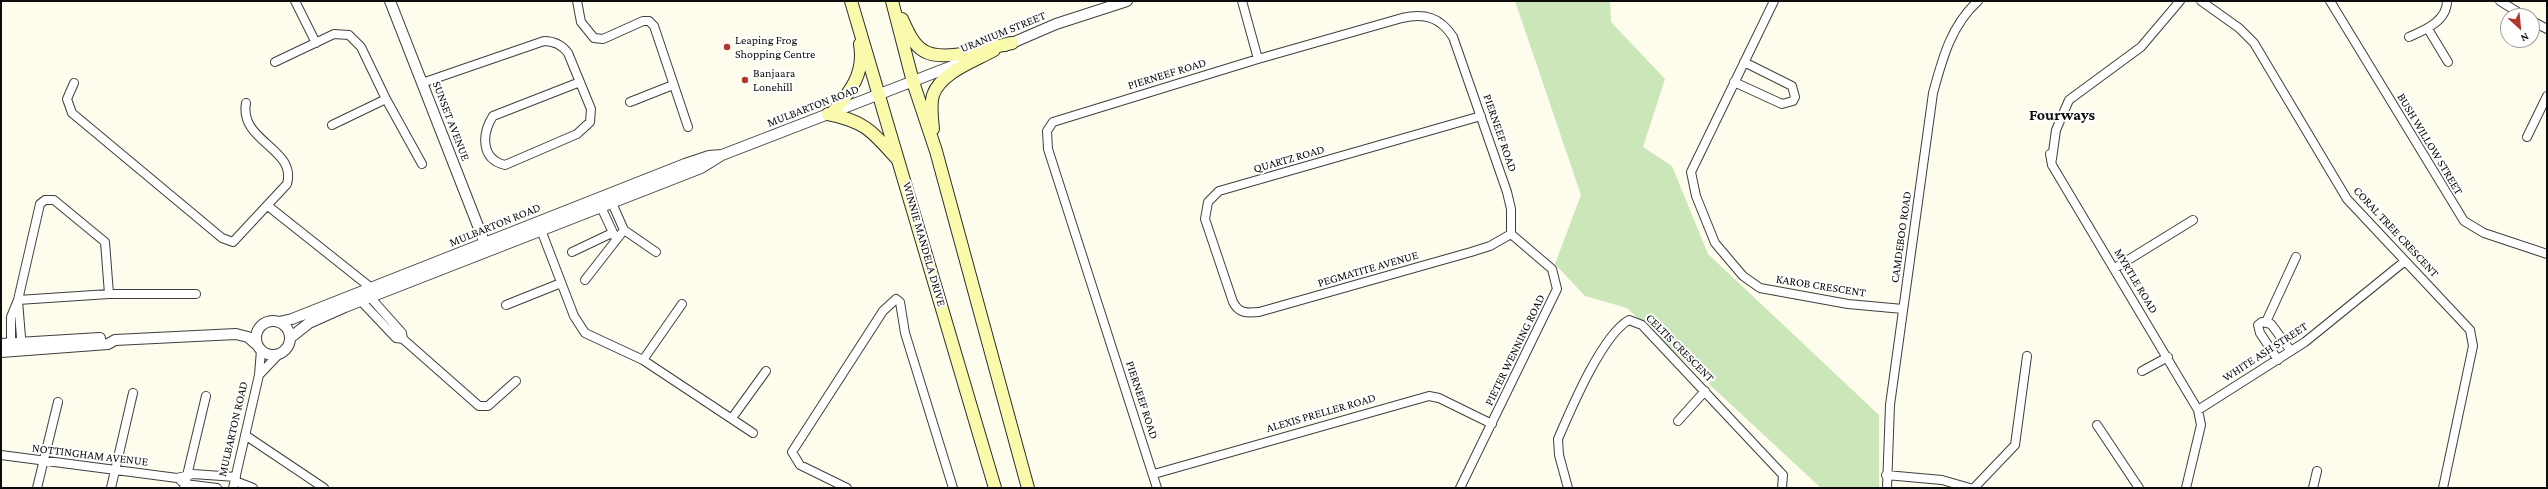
<!DOCTYPE html>
<html>
<head>
<meta charset="utf-8">
<style>
	body { margin:0 }
	#map { position:relative; width:2548px; height:489px; overflow:hidden; background:#fefced; font-family:"Crimson Pro",serif }
	canvas { display:block }
	.frame { position:absolute; inset:0; border:2px solid #0c0c0c; pointer-events:none }
	.north { position:absolute; left:2500px; top:8px; width:40px; height:40px; box-sizing:border-box; background:#fff; border:1px solid #9e9e9e; border-radius:50%; rotate:153deg; font-size:11px; font-weight:700; line-height:16px; text-align:center; color:#0c0c0c }
	.north::after { content:''; display:block; margin:auto; width:14px; height:18px; background:#b4362d; clip-path:polygon(50% 0,100% 100%,50% 72%,0 100%) }
</style>
</head>
<body>
<div id="map">
<canvas width="2548" height="489"></canvas>
<div class="frame"></div>
<div class="north">N</div>
</div>
<script>
const context = document.querySelector('canvas').getContext('2d');
context.lineJoin = 'round';
function paint(path, color) { context.fillStyle = color; context.fill(path, 'evenodd'); }
function trace(path, color, width, dash) { context.strokeStyle = color; context.lineWidth = width; context.lineCap = dash ? 'butt' : 'round'; context.setLineDash(dash || []); context.stroke(path); }
function drawText(font, color, halo, rows, align = 'center') {
  context.font = font + ' "Crimson Pro",serif'; context.lineWidth = 4; context.setLineDash([]); context.textBaseline = 'middle'; context.strokeStyle = halo; context.fillStyle = color; for (const [text, x, y, turn = 0] of rows) {
    context.save(); context.translate(x, y); context.rotate((+turn || 0) * Math.PI / 180); context.textAlign = isNaN(turn) ? turn : align; if (halo) context.strokeText(text, 0, 0); context.fillText(text, 0, 0); context.restore();
  }
}
paint(new Path2D(`
	M1515 1H1610L1611 22 1665 79 1643 147 1672 166 1708 254 1879 415V488H1821L1627 308 1585 296 1555 264 1581 195Z`), '#cbe6b9');
const minor = new Path2D(`
	M295 1 316 43
	M577 1 581 22 594 38 603 39 643 21H649L654 26 688 127
	M1242 1 1258 59
	M1774 1 1691 172 1696 196 1715 243 1743 276 1760 288 1848 304 1903 309
	M2201 1 2239 28 2254 43 2347 199 2470 330 2473 346 2443 488
	M2330 1 2464 221 2484 233 2547 254
	M2500 1 2524 16
	M2532 21 2547 29
	M2428 29 2448 62
	M2409 37C2425 30 2447 21 2447 1
	M275 62 334 34 349 35 361 47 386 99 422 164
	M1734 82 1782 104 1793 101 1795 97 1792 86 1744 62
	M74 83 67 99 72 113 222 238 233 242 287 184C297 148 239 142 246 103
	M422 83 544 41C555 41 562 45 568 53L591 109 590 122 577 134 505 165C480 159 482 133 493 116L580 82
	M630 102 673 85
	M1481 116 1219 191 1208 202 1205 219 1233 302C1239 314 1248 313 1259 312L1471 252 1490 246 1511 234
	M332 125 386 99
	M2527 137 2547 96
	M2052 159 2056 130 2069 100 2141 47 2180 1
	M2052 165 2050 154 2052 165 2198 410
	M612 203 624 230 656 252
	M268 206 370 287 373 293
	M601 207 615 237
	M541 230 574 316 585 333 643 360 753 433
	M572 252 612 233
	M2115 268 2193 220
	M585 280 624 230
	M370 297 402 333 403 339 479 406H488L516 381
	M18 300 109 294H196
	M360 300 396 338 403 339
	M18 301 22 349
	M506 305 561 283
	M2266 322 2296 257
	M11 349V317L18 300 40 204 45 200H54L105 242 109 294
	M643 360 682 304
	M2278 360 2260 333 2258 325 2262 322 2271 324 2291 351
	M2142 371 2168 357
	M259 375 279 354
	M732 418 766 371
	M1678 421 1705 391
	M2097 425 2139 488
	M245 435 324 488
	M1 455 177 478 193 474 236 477
	M1154 474 1429 396 1439 398 1492 424
	M1886 475 1942 480 1970 488
	M181 481 185 484 217 488
	M235 481 253 488
	M37 488 58 402
	M111 488 133 393
	M184 488 206 396
	M233 488 259 375 261 350
	M847 488 800 465 792 452 883 311 896 299 900 302 905 333 953 488
	M1157 488 1048 149 1047 131 1053 122 1258 59 1402 18C1425 13 1440 17 1453 37L1507 192 1511 209V234
	M1460 488 1557 289 1552 269 1511 234
	M1568 488 1559 455 1558 439C1571 409 1602 335 1629 320L1642 325 1783 475 1782 488
	M1887 488 1890 405 1933 93C1942 60 1951 25 1978 1
	M1974 488 2015 445 2027 356
	M2186 488 2201 425 2198 410 2305 342 2405 261
	M2313 488 2317 471`);
const tertiary = new Path2D(`
	M390 1 487 249
	M1005 46 1056 24 1127 1
	M256 338a17 17 0 1 1 34 0a17 17 0 1 1-34 0Z
	M279 322 292 319 685 164 709 156 722 155 960 63
	M290 338 309 323 345 307 701 168 722 155
	M1 344 100 338
	M1 352 108 344 115 340 236 334 248 337 257 345`);
const secondary = new Path2D(`
	M851 1 995 488
	M892 1 913 82 936 151 1028 488
	M902 19C907 30 913 45 924 51 944 63 990 47 1012 43
	M833 112C851 91 865 73 860 44
	M828 114C865 121 873 132 897 159
	M933 129C932 118 930 105 933 95 941 72 975 61 994 50`);
trace(minor, '#3f3f3f', 10);
trace(tertiary, '#3f3f3f', 12);
trace(secondary, '#2e2e2e', 14);
trace(minor, '#fff', 8);
trace(tertiary, '#fff', 10);
trace(secondary, '#fafaac', 12);
for (const [x, y, r, color] of [
	[727,47,4,"#b4362d"],
	[745,80,4,"#b4362d"]
]) { const dot = new Path2D(); dot.arc(x, y, r, 0, 2 * Math.PI); context.fillStyle = color; context.fill(dot); trace(dot, '#fff', 1.5); }
drawText('12px', '#0c0c0c', '#fff', [
	["URANIUM STREET",1003,32,-22],
	["PIERNEEF ROAD",1167,74,-17],
	["MULBARTON ROAD",813,106,-21],
	["SUNSET AVENUE",451,121,69],
	["PIERNEEF ROAD",1500,133,71],
	["BUSH WILLOW STREET",2430,144,59],
	["QUARTZ ROAD",1289,159,-16],
	["MULBARTON ROAD",495,225,-22],
	["CORAL TREE CRESCENT",2396,232,47],
	["CAMDEBOO ROAD",1901,237,-82],
	["WINNIE MANDELA DRIVE",924,244,74],
	["PEGMATITE AVENUE",1368,269,-16],
	["MYRTLE ROAD",2136,281,59],
	["KAROB CRESCENT",1821,286,9],
	["CELTIS CRESCENT",1680,348,45],
	["PIETER WENNING ROAD",1515,350,-64],
	["WHITE ASH STREET",2265,352,-33],
	["PIERNEEF ROAD",1142,400,72],
	["ALEXIS PRELLER ROAD",1321,413,-16],
	["MULBARTON ROAD",233,429,-77],
	["NOTTINGHAM AVENUE",90,455,7]
]);
drawText('12px', '#0c0c0c', '#fff', [
	["Leaping Frog",735,40],
	["Shopping Centre",735,54],
	["Banjaara",753,73],
	["Lonehill",753,87]
], 'left');
drawText('bold 16px', '#0c0c0c', '#fff', [
	["Fourways",2062,115]
]);
</script>
</body>
</html>
